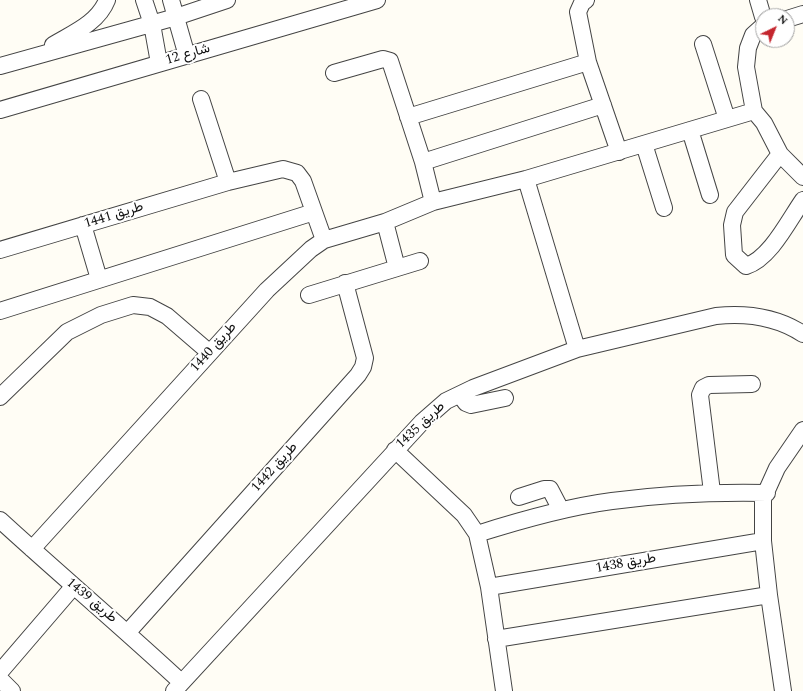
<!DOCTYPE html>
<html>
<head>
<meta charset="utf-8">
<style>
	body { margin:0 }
	#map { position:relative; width:803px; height:691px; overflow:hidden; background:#fffdf5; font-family:Spectral,serif }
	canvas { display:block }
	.north { position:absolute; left:755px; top:8px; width:40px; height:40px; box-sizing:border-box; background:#fff; border:1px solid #a0a0a0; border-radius:50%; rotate:43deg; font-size:11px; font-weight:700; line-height:16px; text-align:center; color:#111 }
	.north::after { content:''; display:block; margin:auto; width:14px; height:18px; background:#c4262e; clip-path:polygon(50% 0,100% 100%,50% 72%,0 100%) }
</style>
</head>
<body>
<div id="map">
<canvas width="803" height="691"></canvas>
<div class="north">N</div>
</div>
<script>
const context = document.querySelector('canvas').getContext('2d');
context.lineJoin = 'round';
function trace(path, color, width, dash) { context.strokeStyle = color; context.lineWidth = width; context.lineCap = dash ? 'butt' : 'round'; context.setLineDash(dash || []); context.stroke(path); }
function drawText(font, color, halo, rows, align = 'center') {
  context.font = font + ' Spectral,Vazirmatn,serif'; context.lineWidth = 4; context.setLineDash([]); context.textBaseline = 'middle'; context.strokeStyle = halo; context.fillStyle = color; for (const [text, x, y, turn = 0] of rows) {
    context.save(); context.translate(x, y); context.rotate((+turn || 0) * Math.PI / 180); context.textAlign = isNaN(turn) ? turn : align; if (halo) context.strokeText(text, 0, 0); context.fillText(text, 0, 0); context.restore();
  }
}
const minor = new Path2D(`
	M144 0 152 24 159 63
	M171 0 187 56
	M586 0 582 3 578 12 588 62 619 152
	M758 0 763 17
	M787 19 803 14
	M763 26 753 35 748 48 746 67 754 111 764 123 780 154 803 177
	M703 44 727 119
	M53 45C73 33 98 23 107 0
	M0 66 176 17 227 0
	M334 73 383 59 390 61 423 162 433 202
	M201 99 228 182
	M0 110 377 0
	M408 117 588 62
	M690 130 710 195
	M644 144 664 208
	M780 154 735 212 732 225 734 255 746 266C770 259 789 220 803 200
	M423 162 603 105
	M526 179 577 349
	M385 222 397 268
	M83 225 99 279
	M0 250 228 182 283 169 297 173 303 181 324 240
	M309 295 420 261
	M0 311 314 212
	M460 395 466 403 471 405 505 398
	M0 397 67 332 101 315 133 305 150 307 167 316 210 353
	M395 450 464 515 477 534 489 587 504 691
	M712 492 700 395 703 388 709 385 752 384
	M519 497 544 489H550L561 510
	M0 520C60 575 122 627 181 682
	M477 534C521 520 566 507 612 501 664 494 715 492 767 493
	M32 549 267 290 311 249 324 240 385 222 433 202 526 179 754 111
	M489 587 763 541
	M128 632 358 375 363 367 365 358 345 283
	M496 639 769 595
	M0 672 73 587
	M0 679 12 691
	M174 691 422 422 446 401 473 388 577 349 716 316C745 313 777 317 803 334
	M783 691 769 595 763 541V499L777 468 803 430`);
trace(minor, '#444', 18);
trace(minor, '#fff', 16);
drawText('14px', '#111', '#fff', [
	["شارع 12",188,55,-16],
	["طريق 1441",114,216,-17],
	["طريق 1440",214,348,-48],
	["طريق 1435",421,426,-43],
	["طريق 1442",275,468,-48],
	["طريق 1438",626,564,-10],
	["طريق 1439",91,601,40]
]);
</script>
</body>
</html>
